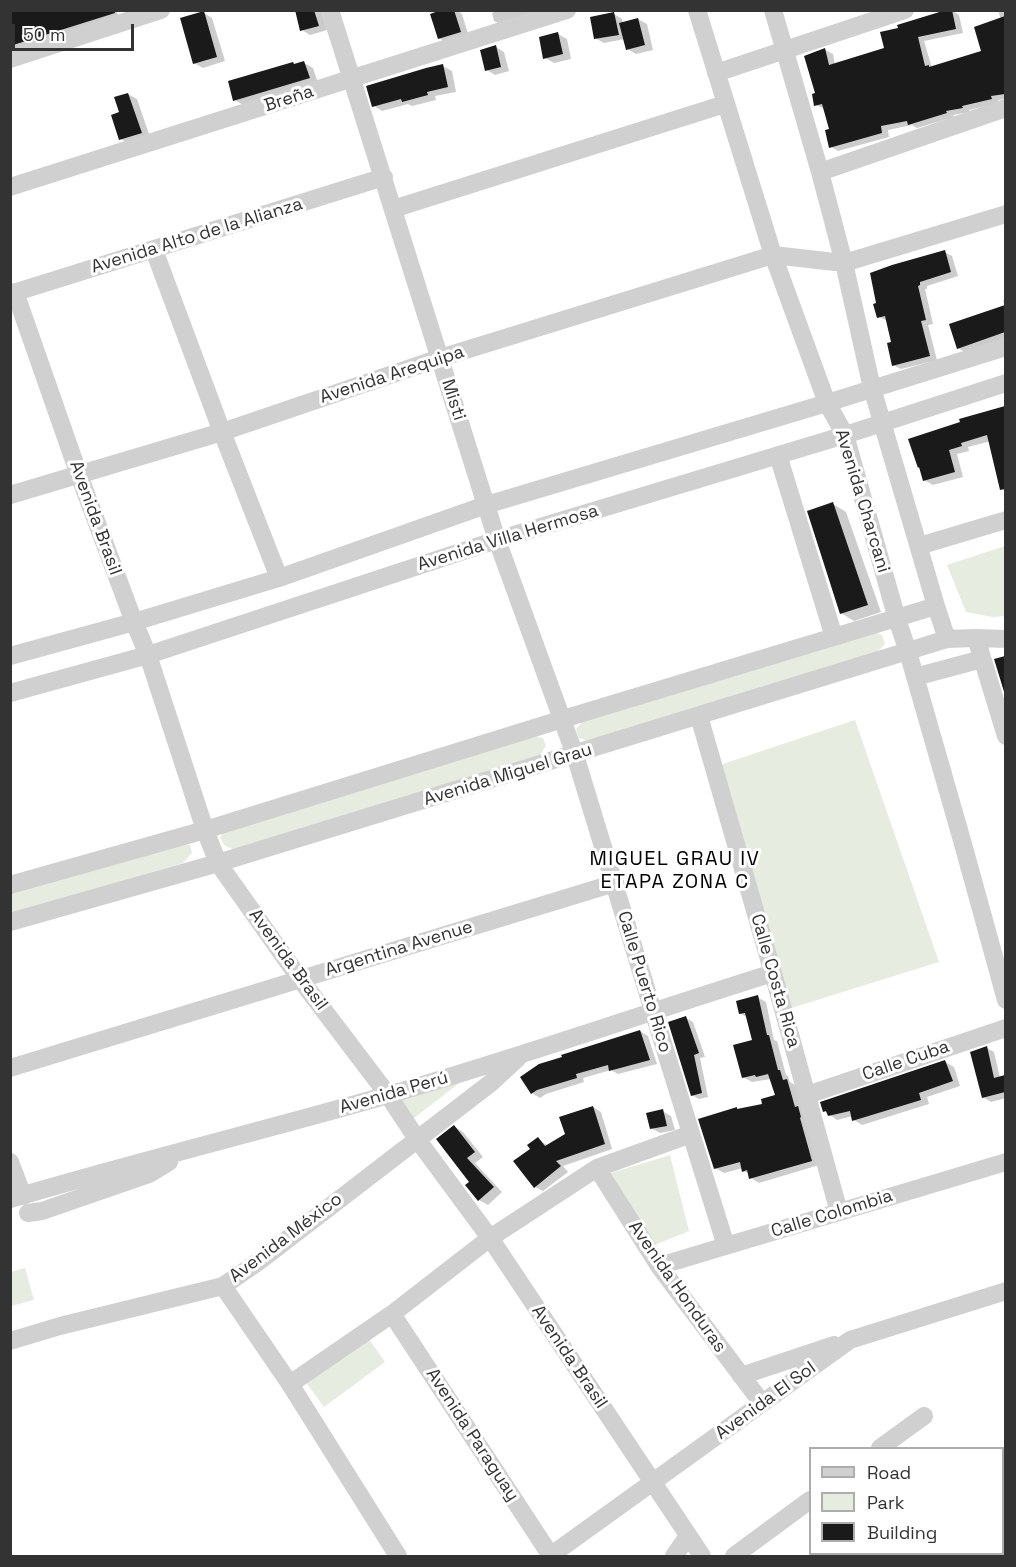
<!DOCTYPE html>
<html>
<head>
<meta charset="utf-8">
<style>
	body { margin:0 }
	#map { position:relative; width:1016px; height:1567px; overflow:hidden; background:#fff; font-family:"Space Grotesk",sans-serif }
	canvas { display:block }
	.frame { position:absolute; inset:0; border:12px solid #333; pointer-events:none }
	.legend { position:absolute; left:809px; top:1447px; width:195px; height:108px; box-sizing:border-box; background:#fff; border:2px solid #adadad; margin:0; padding:8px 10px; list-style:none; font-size:18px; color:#333 }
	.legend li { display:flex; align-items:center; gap:12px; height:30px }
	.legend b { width:30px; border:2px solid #adadad }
	.scale { position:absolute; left:12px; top:24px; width:122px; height:27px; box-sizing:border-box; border:3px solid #333; border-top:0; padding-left:8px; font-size:18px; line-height:21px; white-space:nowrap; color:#333; -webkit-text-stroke:4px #fff; paint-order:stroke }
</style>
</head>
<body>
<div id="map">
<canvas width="1016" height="1567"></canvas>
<div class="frame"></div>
<ul class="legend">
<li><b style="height:8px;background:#d0d0d0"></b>Road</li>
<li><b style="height:16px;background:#e6ecdf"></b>Park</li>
<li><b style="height:16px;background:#1a1a1a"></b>Building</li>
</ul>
<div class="scale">50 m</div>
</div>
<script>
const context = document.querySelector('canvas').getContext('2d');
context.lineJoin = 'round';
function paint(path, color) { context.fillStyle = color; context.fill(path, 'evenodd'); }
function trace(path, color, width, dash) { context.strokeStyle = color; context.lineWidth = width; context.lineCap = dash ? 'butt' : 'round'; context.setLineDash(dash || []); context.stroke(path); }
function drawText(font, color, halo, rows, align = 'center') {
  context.font = font + ' "Space Grotesk",sans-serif'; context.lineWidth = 6; context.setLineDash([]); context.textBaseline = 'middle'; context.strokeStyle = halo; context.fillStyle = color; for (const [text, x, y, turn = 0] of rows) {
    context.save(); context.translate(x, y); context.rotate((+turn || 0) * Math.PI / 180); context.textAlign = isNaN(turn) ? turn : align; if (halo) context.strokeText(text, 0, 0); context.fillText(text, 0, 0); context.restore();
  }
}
paint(new Path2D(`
	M1005 546V616L992 617 966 612 947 565Z
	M873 632 882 635 885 644 877 652 588 741 579 738 576 729 584 720Z
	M855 720 939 962 785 1010 714 767Z
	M534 736 543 738 546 746 540 755 234 850 224 845 220 837 227 829Z
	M178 842 190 845 192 853 183 863 11 916V892Z
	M467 1077 414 1118 397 1096Z
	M670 1155 689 1231 655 1245 608 1174Z
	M25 1268 34 1300 11 1306V1272Z
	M364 1332 385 1362 324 1407 302 1377Z`), '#e6ecdf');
paint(new Path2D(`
	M10 10H116L120 20 10 54Z
	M296 10H321L327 30 310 35 302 30Z
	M447 10H456L462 14 469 37 448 43 439 38Z
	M500 10H550L502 25 494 21 492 13Z
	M951 10 959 15 963 33 924 41 932 68 982 52 1001 20 998 10H1006V99L998 100 999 103 969 110 970 112 953 115 954 117 917 128 912 125 888 130 889 137 838 151 831 147V130L825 109 816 105 825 50 833 54 835 65 886 49 899 29Z
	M204 13 212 18 225 61 203 68 194 63Z
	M614 14 622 19 623 23 638 19 647 24 653 50 636 54 627 49 625 39 604 43 595 38Z
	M558 34 567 39 571 59 554 63 545 58Z
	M496 47 504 52 509 71 495 75 487 70Z
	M304 63 313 68 318 83 243 105 235 100Z
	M443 66 452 71 456 92 435 96 436 100 412 106 408 104 382 111 374 106Z
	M128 94 137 99 150 137 129 144 121 139V113Z
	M944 252 952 256 958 276 927 286V289H925L933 324 928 325 937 360 901 369 893 365 892 343 888 321 879 317Z
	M1006 299V339L967 353 958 348 1005 307 1003 300Z
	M1006 407V499L991 441 968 447 969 451 957 454 963 477 933 485 924 480 961 423V420Z
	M833 504 846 512 881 612 854 621 841 613Z
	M757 997 766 1002 774 1040 777 1041 786 1075 788 1076 790 1082 795 1085 819 1165 759 1183 751 1178 750 1174 743 1171V1168L724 1173 715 1168 737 1109 739 1110 764 1105 776 1096 771 1079 752 1082 743 1077 754 1041 748 1018 740 1013Z
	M686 1018 693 1022 705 1057 700 1058 708 1097 699 1099 692 1095Z
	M640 1031 648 1036 657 1064 618 1074 611 1070 583 1078 584 1082 546 1094 540 1098 532 1093 564 1058Z
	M987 1048 994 1052 1000 1078 1006 1077V1098L991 1102 983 1097Z
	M945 1062 954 1067 960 1086 927 1097 929 1104 862 1125 854 1120 853 1116 837 1120 824 1111Z
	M593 1107 601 1112 612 1149 563 1166 568 1172 543 1191 535 1187 532 1149 538 1139 548 1146 567 1135Z
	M662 1111 671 1116 675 1130 660 1133 651 1128Z
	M455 1127 463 1132 483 1157 475 1163 502 1192 488 1205 479 1200 467 1186 472 1182Z`), '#0003');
trace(new Path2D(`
	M1002 1511 1006 1510
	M972 1556 976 1554`), '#cfe2ee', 4.5);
paint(new Path2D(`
	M10 10H115V13L10 46Z
	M295 10H314L319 26 300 31Z
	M441 10H454L461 32 438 39 430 14Z
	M946 10H952L956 29 918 37 925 66 929 65V67L981 51 974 27 1005 16V94L991 96 992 99 962 106 963 108 946 111 947 113 908 125 907 121 881 126 882 133 829 148 825 130 829 129 822 104 814 106 812 94 815 93 804 56 825 48 829 65 884 48 880 32 898 28 897 25Z
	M204 11 217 57 193 64 180 18Z
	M614 12 619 35 594 39 590 17Z
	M638 18 645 45 626 50 619 23Z
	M558 32 563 54 543 59 539 37Z
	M496 45 501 67 485 71 480 50Z
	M304 61 310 78 233 101 228 81 293 62 294 64Z
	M443 64 448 87 427 92 428 95 402 102 401 99 372 107 366 86 426 68Z
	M128 93 142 133 119 140 111 115 119 112 114 97Z
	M945 250 951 272 920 282V285L918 286 926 320 921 321 930 356 892 366 887 343 891 342 885 316 877 318 873 304 876 303 870 273 892 265Z
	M1005 305V332L957 349 949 324Z
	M1005 406V489L1000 490 987 435 961 443 962 446 949 450 955 472 923 481 919 467 918 468 908 439 960 422 959 419Z
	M833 502 868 605 840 614 807 511Z
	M1005 656V695L994 659Z
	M758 995 767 1035H769L778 1070H780L783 1080 787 1079 795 1107 798 1106 801 1117 800 1118 812 1161 749 1179 747 1170 742 1172 740 1162 714 1169 698 1119 737 1107V1109L762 1104 761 1099 775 1095 768 1074 756 1077 755 1075 742 1078 733 1045 752 1040 745 1013 739 1014 736 1001Z
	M686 1016 699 1053 694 1055 702 1093 691 1096 668 1022Z
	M640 1030 650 1060 609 1071 608 1065 576 1074 577 1078 537 1090 531 1094 520 1077 539 1064 562 1057 561 1055Z
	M987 1046 994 1078 1005 1075V1092L982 1098 970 1052Z
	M945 1060 953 1081 919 1093 921 1100 852 1121 850 1111 828 1116 826 1111 823 1112 820 1102Z
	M593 1106 605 1144 556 1161 561 1166 534 1188 513 1161 530 1149 527 1145 538 1137 545 1146 565 1134 559 1117Z
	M663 1109 667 1126 650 1129 646 1113Z
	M454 1125 475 1152 467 1158 494 1187 478 1201 465 1185 469 1182 436 1139Z`), '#1a1a1a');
trace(new Path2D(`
	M330 10 497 540 575 755 653 1011 726 1246
	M697 10 773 255 827 403 845 435 897 619 908 652 963 844 1006 1000
	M773 10 820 172 844 263 872 388 936 606 947 639
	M10 59 161 10
	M716 73 905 10
	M820 172 1006 108
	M10 187 567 10
	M393 209 725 104
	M154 250 222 432 279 578
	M15 292 79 475 134 622 148 655 205 830 218 863 300 979 388 1095 417 1139 490 1238 702 1556
	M10 294 384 177
	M778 455 834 637
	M10 495 222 432 440 358 773 255 844 263 1006 214
	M919 546 1006 520
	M976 638 1006 736
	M10 656 134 622 279 578 486 505 827 403 1006 347
	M915 677 982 659
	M10 693 148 655 497 540 845 435 1006 383
	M699 716 773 973 839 1212
	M10 885 205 830 563 719 936 606
	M10 922 218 863 947 639 976 638 1006 639
	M10 1068 615 883
	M807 1095 1006 1028
	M10 1162 23 1196
	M597 1168 659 1266 762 1403
	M10 1199C135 1162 262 1131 388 1095 517 1058 645 1013 773 973
	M28 1213 42 1211 149 1174 169 1162
	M659 1266 1006 1162
	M223 1286 290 1384 398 1556
	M392 1314 551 1556
	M10 1341 60 1326 223 1286 258 1262 492 1082 518 1058
	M741 1376 834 1345
	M290 1384 392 1314 490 1238 597 1168 691 1134
	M880 1448 924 1416
	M550 1556 850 1340 1006 1291
	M674 1556 688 1536
	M734 1556 810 1500`), '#d0d0d0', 18);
drawText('18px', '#333', '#fff', [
	["Breña",289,99,-18],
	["Avenida Alto de la Alianza",197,236,-17],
	["Avenida Arequipa",392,375,-18],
	["Misti",453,400,72],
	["Avenida Charcani",862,501,73],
	["Avenida Brasil",95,518,70],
	["Avenida Villa Hermosa",508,538,-17],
	["Avenida Miguel Grau",508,775,-17],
	["Argentina Avenue",399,949,-17],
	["Avenida Brasil",288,960,54],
	["Calle Costa Rica",775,981,74],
	["Calle Puerto Rico",644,982,73],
	["Calle Cuba",906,1061,-19],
	["Avenida Perú",394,1093,-16],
	["Calle Colombia",832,1214,-17],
	["Avenida México",286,1238,-37],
	["Avenida Honduras",677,1287,55],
	["Avenida Brasil",569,1357,56],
	["Avenida El Sol",766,1401,-36],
	["Avenida Paraguay",472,1435,57]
]);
context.letterSpacing = '1.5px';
drawText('20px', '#000', '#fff', [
	["MIGUEL GRAU IV",675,860],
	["ETAPA ZONA C",675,883]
]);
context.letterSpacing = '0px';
</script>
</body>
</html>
